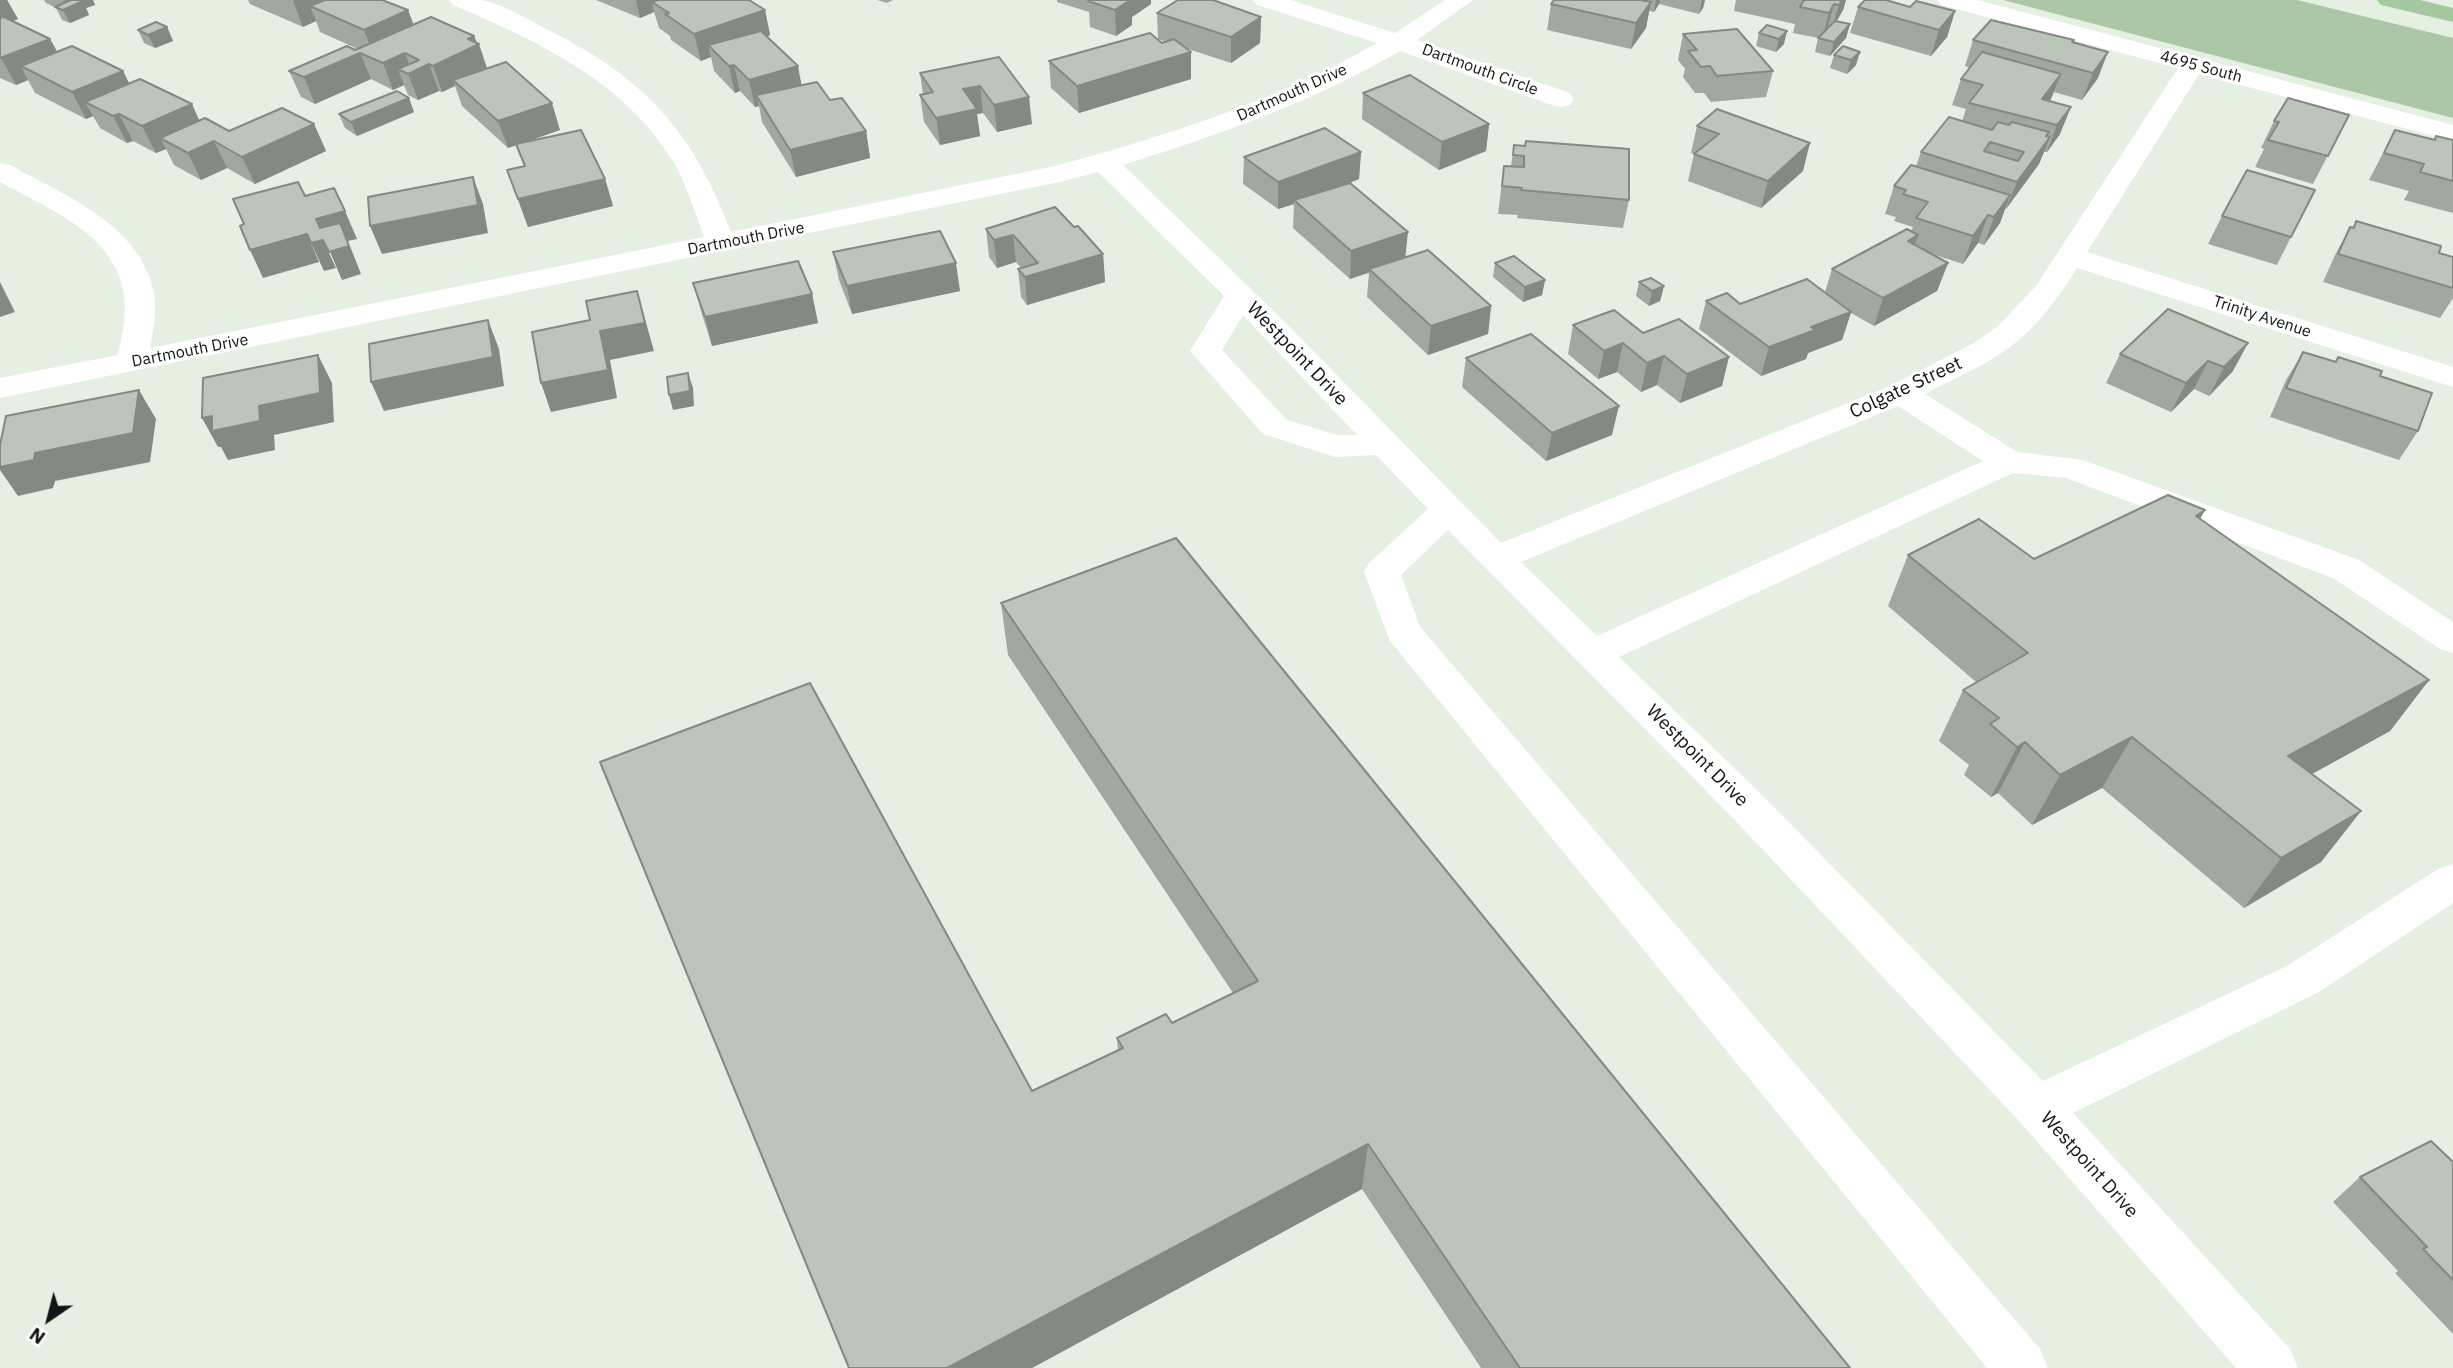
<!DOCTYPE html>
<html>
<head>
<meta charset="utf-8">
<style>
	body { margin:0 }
	#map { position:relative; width:2453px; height:1368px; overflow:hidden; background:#e5f0e3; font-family:"IBM Plex Sans",sans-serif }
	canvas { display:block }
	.north { position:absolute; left:14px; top:1284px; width:70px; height:70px; -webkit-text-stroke:5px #fff; paint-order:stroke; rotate:215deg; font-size:19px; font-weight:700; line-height:28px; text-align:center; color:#121511 }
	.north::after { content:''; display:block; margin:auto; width:24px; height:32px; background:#121511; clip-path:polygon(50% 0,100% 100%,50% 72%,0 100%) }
</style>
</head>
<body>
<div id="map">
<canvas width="2453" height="1368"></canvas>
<div class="north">N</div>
</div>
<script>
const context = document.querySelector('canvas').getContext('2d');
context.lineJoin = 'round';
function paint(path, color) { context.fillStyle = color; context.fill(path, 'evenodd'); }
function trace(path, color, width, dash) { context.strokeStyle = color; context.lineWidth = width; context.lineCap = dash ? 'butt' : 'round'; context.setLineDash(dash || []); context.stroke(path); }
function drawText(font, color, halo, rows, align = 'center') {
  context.font = font + ' "IBM Plex Sans",sans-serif'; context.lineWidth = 6; context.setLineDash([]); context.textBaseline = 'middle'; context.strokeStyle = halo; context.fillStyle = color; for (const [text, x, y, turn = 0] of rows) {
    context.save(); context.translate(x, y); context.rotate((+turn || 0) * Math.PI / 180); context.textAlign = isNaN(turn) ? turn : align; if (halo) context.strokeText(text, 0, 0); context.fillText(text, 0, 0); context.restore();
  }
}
paint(new Path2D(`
	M2003 0H2297L2453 38V118Z`), '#abc7a6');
paint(new Path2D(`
	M449 0C459 0 471 0 481 0 504 4 529 20 550 31 646 79 693 132 731 232L1055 166C1166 136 1277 101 1377 43L1257 5 1253 0H1290L1395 33 1445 0H1473L1417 40 1570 93 1574 99 1570 105 1561 107 1552 105 1400 51C1313 102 1218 135 1123 165L1286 323 1501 543 1890 386 1974 343 1998 326 2036 286 2178 68 1941 5 1937 0H1977L2453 125V141L2199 74 2087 252 2453 367V387L2077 268C2061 294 2042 320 2019 340 1992 363 1956 377 1925 394L2017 452 2083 460 2359 560 2453 622V653L2440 649 2333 578 2066 478 2013 473 1619 657 1760 793 2043 1081 2287 966 2438 869 2453 864V903L2319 992 2073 1113 2290 1349 2298 1368H2236L2020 1122 1730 815 1448 530 1401 575 1420 627 2040 1349 2048 1368H1987L1390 641 1364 572 1369 563 1428 509 1376 455 1335 457 1263 434 1190 351 1224 296 1098 172 1059 182 0 398V378L118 355C122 335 127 315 124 295 116 234 47 208 0 182V163L10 165C64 195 142 225 154 294 157 312 153 331 150 348L704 237C695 212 687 186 674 163 625 81 537 41 453 5ZM1243 315 1357 435H1337L1287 420 1222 350ZM1898 406 1983 461 1597 636 1521 562Z`), '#fff');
paint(new Path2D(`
	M2377 0H2420L2453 8V22L2381 5Z`), '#a5c8a0');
paint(new Path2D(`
	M0 0H7L18 19 13 21 50 39 57 51 123 71 129 83 200 121 229 131 314 124 326 151 255 184 227 168 201 180 174 165 166 149 156 153 133 141 127 143 100 128 93 116 86 119 35 93 28 80 16 85 0 78Z
	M44 0H93L95 5 86 8 89 15 70 23 62 20 56 8 46 3Z
	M248 0H382L408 10 414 25 477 43 487 69 560 130 526 142 605 179 613 206 528 227 507 170 524 166 516 145 508 148 462 106 455 86 442 92 439 91 418 100 408 95 404 85 393 90 371 79 315 104 301 97 289 71 358 49 320 32 316 21 303 27 250 4Z
	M596 0H749L765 10 770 35 767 37 802 85 830 100 866 131 870 158 796 177 762 122 759 106 755 107 740 91 735 93 714 71 711 57 701 61 671 40 670 36 659 28 654 12 640 18Z
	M877 0H893L887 3Z
	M1057 0H1151V4L1132 17V25L1116 36 1090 27 1089 12 1057 2Z
	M1554 0H1705L1703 8 1699 14 1659 4 1654 12 1649 11 1646 28 1631 49 1547 30 1551 4Z
	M1736 0H1846L1843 10 1837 21 1850 24 1846 38 1830 56 1815 52 1818 38 1793 33 1795 24 1734 11Z
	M1858 7H1910L1955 11 1947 37 1931 56 1850 33Z
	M1157 13 1261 17 1260 43 1231 63 1185 48 1191 52V79L1079 113 1051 88 1049 61 1167 42 1158 39Z
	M1767 25 1784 44 1776 52 1756 46 1759 33Z
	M167 27 173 41 155 48 144 43 138 30Z
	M1683 34 1773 71 1766 97 1711 102 1704 93H1695L1683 77 1685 69 1678 60Z
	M1973 40H2074L2073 42 2098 78 2082 100 2054 92 2050 101 2060 134 2047 152H2044L2039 164 2006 209H2005L2000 223 1984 245 1978 243 1963 264 1929 253 1948 263 1937 291 1874 326 1851 313 1842 340 1808 353 1806 359 1761 376 1699 329 1706 301 1740 304 1825 292 1832 269 1911 231 1913 227 1894 221 1896 217 1885 214 1894 186 1916 166 1921 152 1962 121 1966 109 1952 105 1961 79 1970 68 1965 66Z
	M1843 46 1856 65 1847 74 1830 68 1834 55Z
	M999 57 1032 124 997 132 983 113 977 114 980 136 940 145 924 122 920 95 923 94 920 73Z
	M1363 93 1489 124 1486 151 1439 170 1362 119Z
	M1717 109 1803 171 1761 208 1688 181 1694 154 1691 153 1697 126Z
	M414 112 357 136 345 128 339 114Z
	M2349 115 2313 184 2255 167 2264 149 2261 148 2274 121Z
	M2395 130 2434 140 2436 136 2453 140V213L2404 200 2409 191 2369 180Z
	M1526 141 1629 200 1623 228 1517 218 1518 215 1498 214 1504 166H1511L1514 145 1525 146Z
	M1361 152 1359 179 1350 183 1405 257 1491 306 1488 334 1428 355 1367 297 1369 273 1350 279 1293 228 1294 204 1278 209 1243 184 1244 157Z
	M2222 216 2291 237 2277 265 2208 244Z
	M2356 221 2439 253 2453 257V298L2440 318 2323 282 2335 255 2350 227 2353 228Z
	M1074 227 1103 254 1105 282 1027 305 1021 297 1018 269 1021 268 1016 262 997 268 989 257 986 229Z
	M833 252 960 291 852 314 839 280Z
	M1495 263 1545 280 1542 295 1523 302 1493 277Z
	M1639 282 1664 286 1660 301 1649 306 1636 296Z
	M693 283 812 294 818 323 712 346 701 311Z
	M2168 309 2233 371 2209 396 2194 389 2171 412 2106 383 2120 354Z
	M1573 325 1643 333 1722 386 1680 403 1657 385 1641 392 1617 372 1598 379 1568 354Z
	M2303 352 2335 362 2338 357 2380 376 2418 431 2399 460 2270 417 2286 380Z
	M1466 358 1612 435 1546 461 1462 387Z
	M2205 510 2200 519 2429 680 2390 731 2312 774 2361 811 2321 862 2244 908 2102 788 2032 825 1998 793 1991 797 1964 775 1969 765 1939 741 1963 690 1976 682 1888 606 1908 555 2034 559Z
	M1001 603 1850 1368H1481L1362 1189 1032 1368V1091L1118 1050 1117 1038 1172 1023 1233 993 1008 655Z
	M2453 1162V1334L2395 1273 2398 1271 2333 1202 2360 1177Z`), '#a1a99f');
paint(new Path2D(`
	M0 0H7L18 19 2 25 0 34Z
	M67 0H93L95 5 86 8 89 15 70 23 63 10 67 8 63 1Z
	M295 0H344L310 6 316 21 303 27 293 1Z
	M636 0H678L652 2 654 12 640 18Z
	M1122 0H1151V4L1132 17V25L1116 36 1115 10Z
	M1656 0H1660L1659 4 1654 12Z
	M1702 0H1705L1703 8 1699 14Z
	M1842 0H1846L1843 10 1831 31 1839 5Z
	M1651 2 1646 28 1631 49 1636 23Z
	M1834 4 1827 30 1822 39 1829 13Z
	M408 10 417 36 374 56 364 30Z
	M765 10 770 35 717 55 708 45 711 57 701 61 694 34Z
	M1955 11 1947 37 1931 56 1939 30Z
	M1261 17 1260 43 1231 63V37Z
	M1850 24 1846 38 1830 56 1834 42Z
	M167 27 173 41 155 48 148 35Z
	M1787 31 1784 44 1776 52 1779 39Z
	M474 36 478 45 479 44 488 71 453 80 455 86 442 92 433 66 468 39Z
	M50 39 64 65 21 66 28 80 16 85 1 58Z
	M1191 52V79L1079 113 1077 86Z
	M1860 52 1856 65 1847 74 1851 60Z
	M2108 52 2098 78 2082 100 2093 73Z
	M360 53 371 79 315 104 304 77Z
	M405 53 412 72 429 64 439 91 418 100 408 74 398 69 404 85 393 90 383 63Z
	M734 65 740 91 735 93 729 66Z
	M798 66 803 93 756 95 759 106 755 107 749 80Z
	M123 71 136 97 85 102 93 116 86 119 72 92Z
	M2061 74 2050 101 2042 99Z
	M980 86 983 113 977 114 980 136 940 145 936 118 963 89Z
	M1029 97 1032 124 997 132 994 105Z
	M409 98 414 112 357 136 351 122Z
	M552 103 560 130 508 148 498 121Z
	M192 104 204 131 160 138 166 149 156 153 142 126Z
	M2071 107 2060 134 2047 152 2057 125Z
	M119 114 133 141 127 143 113 116Z
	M314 124 326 151 255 184 242 157Z
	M1489 124 1486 151 1439 170 1442 142Z
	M866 131 870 158 796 177 790 150Z
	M2049 132 2043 146 2050 137 2039 164 2006 209 2017 182Z
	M214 141 227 168 201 180 188 153Z
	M1810 143 1803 171 1761 208 1768 181Z
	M1361 152 1359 179 1298 203 1294 200V204L1278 209V182Z
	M473 177 483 204 488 233 382 254 370 226Z
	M605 179 613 206 528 227 518 199Z
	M2010 195 2000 223 1984 245 1994 217Z
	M345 211 357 239 348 241 361 274 342 280 316 219Z
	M1988 215 1978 243 1963 264 1973 236Z
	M1408 232 1405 260 1369 269V272L1350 279 1351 251Z
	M307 234 319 262 263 278 250 250Z
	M1013 235 1016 262 997 268 994 240Z
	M1918 235 1909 263 1908 241Z
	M323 240 336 268 324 271 311 243Z
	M1103 254 1105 282 1027 305 1025 277Z
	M956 263 960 291 852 314 847 286Z
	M1948 263 1937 291 1874 326 1883 298Z
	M1545 280 1542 295 1523 302 1525 287Z
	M0 282 15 312 0 317Z
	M1664 286 1660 301 1649 306 1652 291Z
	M637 291 654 351 610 360 617 398 551 412 541 383 600 331Z
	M812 294 818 323 712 346 705 317Z
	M1491 306 1488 334 1428 355 1431 326Z
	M1851 312 1842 340 1808 353 1806 359 1761 376 1769 347 1811 327Z
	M488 320 499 349 504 386 384 411 371 382Z
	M1623 343 1617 372 1598 379 1604 351Z
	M2248 343 2233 371 2209 396 2224 367Z
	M318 355 332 383 334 422 274 435 275 450 228 460 221 447H218L202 418 259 406Z
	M1664 356 1657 385 1641 392 1647 363Z
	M1729 357 1722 386 1680 403 1687 374Z
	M2208 361 2194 389 2171 412 2186 383Z
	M688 373 693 388 694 406 673 410 669 395Z
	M139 390 156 419 150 462 55 481 53 488 18 496 0 470V467L35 453Z
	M1619 406 1612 435 1546 461 1552 433Z
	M2205 510 2176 562 2196 516Z
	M2429 680 2390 731 2252 807 2288 756Z
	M2132 737 2102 788 2032 825 2060 775Z
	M2025 742 1998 793 1991 797 2017 747Z
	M2361 811 2321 862 2244 908 2281 858Z
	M1368 1144 1362 1189 1032 1368H947Z`), '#838a82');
const building = new Path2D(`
	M71 0H79L83 1 63 10 55 7Z
	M325 0H382L408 10 364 30 310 6Z
	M658 0H749L765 10 694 34 665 14 669 13 652 2Z
	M1091 0H1130L1115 10 1088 1Z
	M1178 0H1213L1261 17 1231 37 1157 13Z
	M1554 0H1641L1651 2 1636 23 1551 4Z
	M1804 0H1842L1839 5 1834 4 1829 13 1800 7Z
	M1865 0H1886L1910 7 1916 1 1955 11 1939 30 1858 7Z
	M4 17 50 39 0 58V18Z
	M431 17 474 36 468 39 479 44 433 66 429 64 408 74 398 69 419 60 405 53 383 63 360 53 304 77 289 71 347 46 355 50Z
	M1991 20 2074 40 2072 42 2108 52 2093 73 1973 40Z
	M1835 21 1850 24 1834 42 1818 38Z
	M156 22 167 27 148 35 138 30Z
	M1767 25 1787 31 1779 39 1759 33Z
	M1737 29 1773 71 1717 76 1710 66 1701 67 1688 51 1697 50 1683 34Z
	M761 31 798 66 749 80 734 65 729 66 708 45Z
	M1150 33 1162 43 1174 39 1191 52 1077 86 1049 61Z
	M72 46 123 71 72 92 21 66Z
	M1843 46 1860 52 1851 60 1834 55Z
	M1982 52 2061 74 2042 99 2071 107 2057 125 1969 103 1983 85 1961 79Z
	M999 57 1029 97 994 105 980 86 963 89 977 109 936 118 920 95 933 92 920 73Z
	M506 62 552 103 498 121 453 80Z
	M1410 75 1489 124 1442 142 1363 93Z
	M140 79 192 104 142 126 119 114 113 116 85 102Z
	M817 82 830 100 842 98 866 131 790 150 756 95Z
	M397 91 409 98 351 122 339 114Z
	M2288 98 2349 115 2328 156 2268 140 2279 122 2274 121Z
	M282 108 314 124 242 157 214 141 188 153 160 138 205 118 229 131Z
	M1717 109 1810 143 1768 181 1694 154 1719 134 1697 126Z
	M1949 117 1992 130 1998 122 2009 125 2012 122 2049 132 2046 136 2050 137 2017 182 1921 152ZM1990 142 2024 152 2018 161 1984 151Z
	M1325 128 1361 152 1298 175 1278 182 1244 157Z
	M581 130 605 179 518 199 507 170 525 166 516 144Z
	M2395 130 2435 140 2436 136 2453 140V181L2420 172 2424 164 2384 153Z
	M1526 141 1629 149V200L1521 190 1522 188 1502 186 1504 166 1524 167V156L1513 155 1514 145 1525 146Z
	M1911 165 2010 195 1994 217 1988 215 1973 236 1916 218 1928 202 1903 194 1906 190 1894 186Z
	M2247 170 2315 190 2291 237 2222 216Z
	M473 177 478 205 370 226 368 197Z
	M298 182 305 196 334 188 345 211 316 219 320 228 340 223 349 246 329 252 323 240 311 243 307 234 250 250 240 226 244 224 233 199Z
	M1350 183 1408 232 1351 251 1294 200Z
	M1055 207 1074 227 1078 226 1103 254 1025 277 1018 269 1038 263 1013 235 994 240 986 229Z
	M2356 221 2441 246 2439 253 2453 257V288L2338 254 2350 227 2354 228Z
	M1907 229 1918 235 1908 241 1948 263 1883 298 1832 269Z
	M940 231 956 263 847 286 833 252Z
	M1428 250 1491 306 1431 326 1369 269Z
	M1514 256 1545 280 1525 287 1495 263Z
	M798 261 812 294 705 317 693 283Z
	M1651 278 1664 286 1652 291 1639 282Z
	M1807 279 1851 312 1811 327 1815 330 1769 347 1706 301 1727 293 1740 304Z
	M637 291 645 323 600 331 608 370 541 383 532 332 590 320 586 301Z
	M2168 309 2248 343 2224 367 2208 361 2186 383 2120 354Z
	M1614 310 1643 333 1679 319 1729 357 1687 374 1664 356 1647 363 1623 343 1604 351 1573 325Z
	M488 320 493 357 371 382 369 344Z
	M1531 334 1619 406 1552 433 1466 358Z
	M2303 352 2336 362 2338 357 2382 371 2380 376 2432 393 2418 431 2286 388Z
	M318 355 320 393 259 406 260 421 212 431V416L202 418 203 378Z
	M688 373 690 391 669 395 667 377Z
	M139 390 133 433 35 453 34 460 0 467V445L6 416Z
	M2168 495 2205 510 2196 516 2429 680 2288 756 2361 811 2281 858 2132 737 2060 775 2025 742 2017 747 1990 724 1999 718 1963 690 2028 653 1908 555 1979 519 2034 559Z
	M1176 538 1850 1368H1520L1368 1144 947 1368H849L600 762 810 683 1032 1091 1123 1048 1117 1038 1166 1014 1172 1023 1258 981 1001 603Z
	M2431 1141 2453 1162V1280L2423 1249 2427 1247 2360 1177Z`);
paint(building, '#bbc5b9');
trace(building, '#838a82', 2);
drawText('16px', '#121511', '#fff', [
	["4695 South",2201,67,15],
	["Dartmouth Circle",1480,70,20],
	["Dartmouth Drive",1292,93,-24],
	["Dartmouth Drive",746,239,-11],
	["Trinity Avenue",2262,317,18],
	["Dartmouth Drive",190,351,-11]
]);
drawText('19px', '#121511', '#fff', [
	["Westpoint Drive",1297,354,46],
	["Colgate Street",1906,388,-25],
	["Westpoint Drive",1697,756,45],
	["Westpoint Drive",2089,1165,48]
]);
</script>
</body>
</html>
